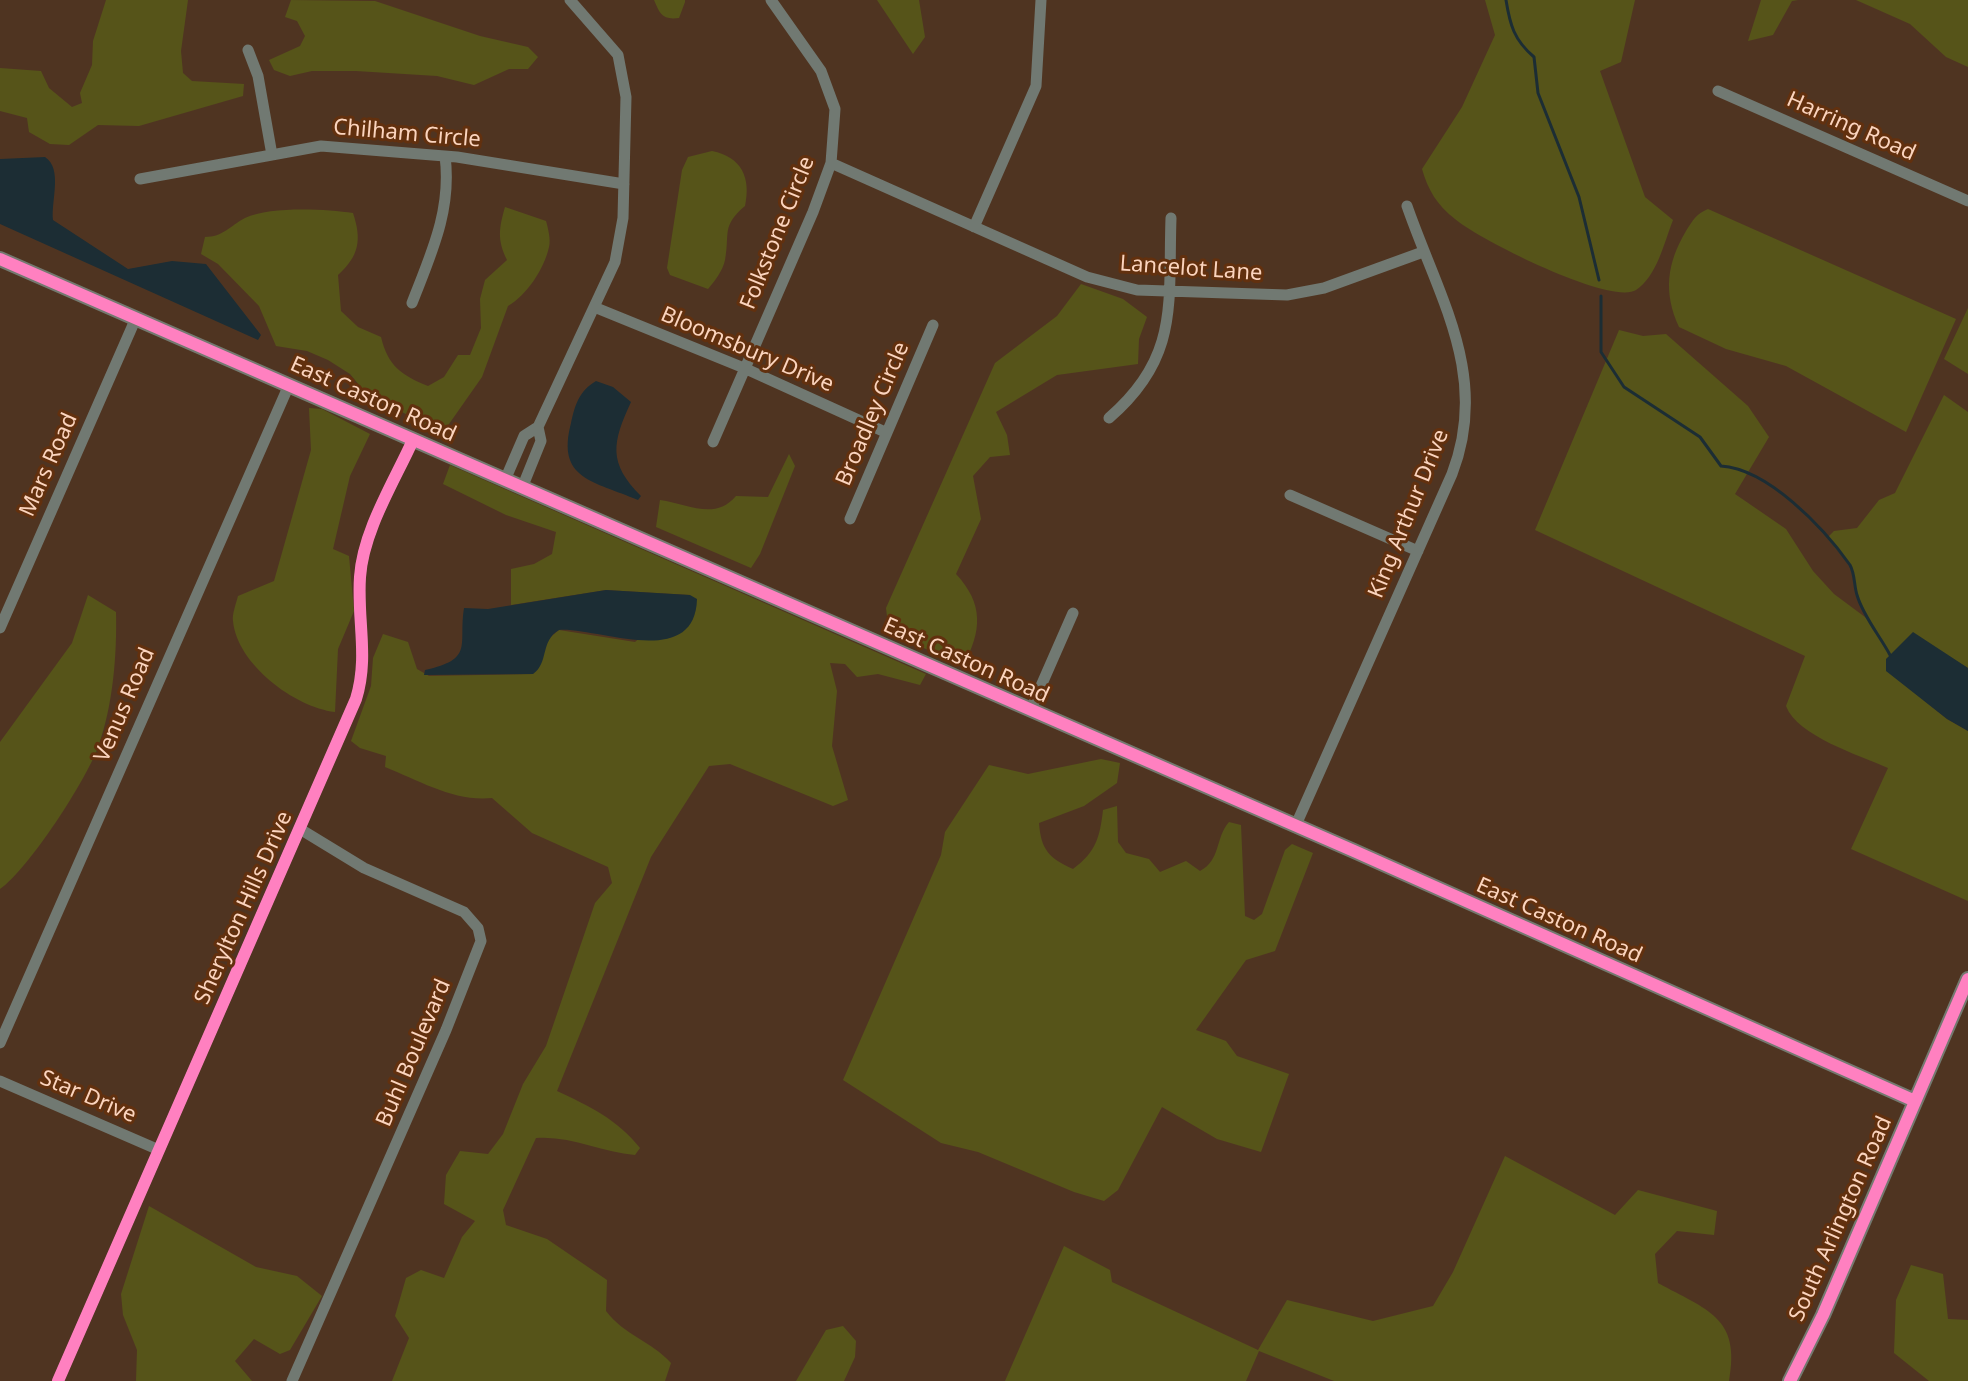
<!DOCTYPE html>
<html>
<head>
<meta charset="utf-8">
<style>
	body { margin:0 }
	canvas { display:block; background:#4f3421 }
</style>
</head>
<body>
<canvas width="1968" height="1381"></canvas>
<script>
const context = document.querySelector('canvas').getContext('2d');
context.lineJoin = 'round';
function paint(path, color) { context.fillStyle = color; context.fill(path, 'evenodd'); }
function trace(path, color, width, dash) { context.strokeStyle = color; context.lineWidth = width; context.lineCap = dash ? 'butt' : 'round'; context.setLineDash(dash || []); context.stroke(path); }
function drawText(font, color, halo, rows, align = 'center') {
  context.font = font + ' "Noto Sans",sans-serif'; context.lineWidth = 6; context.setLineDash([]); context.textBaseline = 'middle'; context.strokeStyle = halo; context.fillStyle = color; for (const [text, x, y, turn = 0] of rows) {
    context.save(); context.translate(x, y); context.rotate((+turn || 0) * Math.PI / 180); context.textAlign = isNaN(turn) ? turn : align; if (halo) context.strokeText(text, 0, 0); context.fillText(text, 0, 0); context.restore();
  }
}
paint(new Path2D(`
	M106 0H188L181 51 183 73 192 81 244 84 243 96 139 126 98 125 69 145 50 144 29 132 27 118 0 111V68L41 71 49 88 72 107 82 103 80 93 92 65 93 41Z
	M291 0 375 1 480 36 528 47 538 57 528 69H509L474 85 437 76 356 71H312L290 76 274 70 269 60 300 46 305 36 297 21 285 17Z
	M654 0H685V2L679 18C662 20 660 14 654 0Z
	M877 0H919L925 37 913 54Z
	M1485 0H1635L1621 62 1600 71 1645 197 1673 220C1664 243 1657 276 1636 290 1611 306 1478 239 1455 219 1437 205 1428 190 1422 169L1462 107 1495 35Z
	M1761 0H1798L1792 1 1773 35 1748 41Z
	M1856 0H1968V67L1946 57 1910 24Z
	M712 151C742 157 751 178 745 206 721 226 730 234 725 260 723 270 715 281 708 289L670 275 667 268 682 170 688 157Z
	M505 207 546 221C548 228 551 240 549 247 544 269 527 295 508 306L482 377 442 434 364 391 350 374 328 360 307 351 276 346 259 306 218 264 201 254 205 237C223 237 230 226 245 218 271 206 325 209 353 213 362 240 359 256 338 275L341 311 358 327 381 337C388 366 401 375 428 386L444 377 458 355H470L481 328 480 299 485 280 507 260C497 240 499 228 505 207Z
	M1708 209 1956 319 1906 432 1786 366 1726 349 1679 327C1663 292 1667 263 1686 231 1693 220 1696 214 1708 209Z
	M1081 284 1123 299 1147 317 1139 339 1138 364 1057 375 996 412 1007 435 1010 455 990 457 973 476 981 519 956 574C984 604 982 631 963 666L889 632 886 608 995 363 1057 316Z
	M1968 308V374L1944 359Z
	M1619 330 1643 336 1666 334 1748 406 1769 437 1735 494 1786 529 1813 571 1834 594 1869 620 1857 597 1852 568 1827 538 1834 531 1857 528 1879 500 1895 493 1944 395 1968 412V668L1948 656 1886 659V670L1947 719 1968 731V901L1851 849 1888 768C1859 755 1797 736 1786 706L1805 656 1535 530Z
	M309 408 322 409 370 434 350 476 333 549 349 556 354 611 338 649 335 712C294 707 237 664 233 621 232 614 236 604 238 596L274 581 311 450Z
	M789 454 795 466 760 554 751 568 656 527 660 500C688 504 715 521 736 496L768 497Z
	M450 465 926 674 920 685 878 674 857 677 845 664 830 663 837 691 832 746 848 800 833 806 730 764 709 766 651 857 557 1091C589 1106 617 1119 640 1148L635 1155C602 1152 569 1135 536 1138L503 1210 506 1225 547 1239 607 1280 606 1311C624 1335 651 1341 671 1363L665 1381H392L409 1338 395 1316 406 1278 421 1270 444 1278 462 1237 475 1221 444 1204 446 1175 460 1151 488 1154 503 1134 523 1084 546 1046 595 903 612 883 608 867 532 833 492 798C455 802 420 781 385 767L386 756 360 748 351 741 371 686 373 658 383 634 408 642 417 669 429 676 533 674 548 639 559 630 635 642 690 595 606 590 511 605V569L534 564 552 554 556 532 506 515 443 484Z
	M88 595 116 612C117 655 113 706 98 747 87 779 28 870 0 889V742L72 643Z
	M1101 759 1120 763 1117 783 1084 806 1039 823C1041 850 1049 858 1073 869 1096 852 1100 837 1103 810L1117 806 1118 842 1126 853 1149 859 1160 872 1186 861 1200 871C1221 860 1215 838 1229 822L1241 825 1245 916 1254 920 1262 914 1285 850 1292 844 1313 853 1275 951 1246 960 1196 1030 1226 1041 1237 1056 1289 1074 1261 1152 1217 1139 1162 1107 1118 1190 1104 1201 1074 1192 978 1152 941 1143 843 1080 941 855 945 832 989 765 1028 774Z
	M1505 1156 1615 1215 1638 1190 1717 1211 1714 1235 1677 1231 1655 1254 1658 1283C1707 1310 1741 1317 1729 1381H1334L1259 1351 1246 1381H1005L1064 1246 1110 1270 1112 1282 1258 1350 1287 1300 1373 1321 1433 1306 1453 1272Z
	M149 1206 256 1267 297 1276 322 1296 290 1350 280 1354 254 1339 235 1361 252 1381H136L137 1350 123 1315 121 1294Z
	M1911 1265 1943 1274 1948 1319 1968 1320V1381H1929L1894 1353 1896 1300Z
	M843 1326 856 1341 855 1357 844 1381H796L826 1330Z`), '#565419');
paint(new Path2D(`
	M45 157C63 169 51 200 53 220L128 269 172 261 206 264 261 335 258 340 0 224V159Z
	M596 381 613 387 631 402C612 443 608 463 641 496L638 500C594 481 556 480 571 423 575 405 579 391 596 381Z
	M606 590 690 595 697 599C695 671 597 627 559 630 540 641 549 663 533 674L424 675 425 670C475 659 458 645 464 608L488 609Z
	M1913 632 1968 668V731L1947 719 1886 671V659Z`), '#1c2d34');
trace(new Path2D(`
	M1506 0C1510 25 1514 40 1534 57L1538 93 1579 197 1599 280
	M1601 296V352L1624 387 1700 437 1721 466C1768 469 1823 527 1850 565 1855 574 1854 586 1857 595 1863 616 1880 636 1890 655`), '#1c2d34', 3);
trace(new Path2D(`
	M248 50 258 76 272 155
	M1718 91 1968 201
	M831 163 1087 277 1137 290 1287 295 1324 288 1423 252
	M140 179 321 146 457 157 624 184
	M974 227 1036 86 1041 0
	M412 303C431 254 452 210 445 156
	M594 307 744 368 885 432
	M1109 418C1180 357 1168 303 1171 218
	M713 442 813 212 831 163 835 109 821 71 771 0
	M505 480 524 436 538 427 615 262 623 218 626 97 618 55 570 0
	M522 488 541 441 538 427
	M1290 495 1418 551
	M850 519 933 325
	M0 628 136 318
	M1030 711 1073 613
	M1295 827 1452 474C1490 376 1439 298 1407 206
	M0 1043 289 385
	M0 1081 159 1150
	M58 1381 356 699C369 657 357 620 360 577 363 531 394 482 413 440
	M292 1381 446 1030 481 941 478 928 464 912 364 868 300 829`), '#717972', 11);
trace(new Path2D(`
	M0 259 1354 851 1915 1101
	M1790 1381 1823 1315 1968 979`), '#747970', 16);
trace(new Path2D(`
	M0 259 1354 851 1915 1101
	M58 1381 356 699C369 657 357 620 360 577 363 531 394 482 413 440
	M1790 1381 1823 1315 1968 979`), '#ff80c0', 12);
drawText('22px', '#fbd4be', '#62300e', [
	["Harring Road",1851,127,24],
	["Chilham Circle",407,134,5],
	["Folkstone Circle",778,233,-68],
	["Lancelot Lane",1191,269,4],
	["Bloomsbury Drive",747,350,23],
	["East Caston Road",373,400,24],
	["Broadley Circle",873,414,-67],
	["Mars Road",49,465,-66],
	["King Arthur Drive",1409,514,-68],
	["East Caston Road",966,661,24],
	["Venus Road",125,705,-67],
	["Sherylton Hills Drive",244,908,-66],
	["East Caston Road",1559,921,24],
	["Buhl Boulevard",414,1053,-67],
	["Star Drive",88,1097,23],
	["South Arlington Road",1841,1219,-66]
]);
</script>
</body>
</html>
